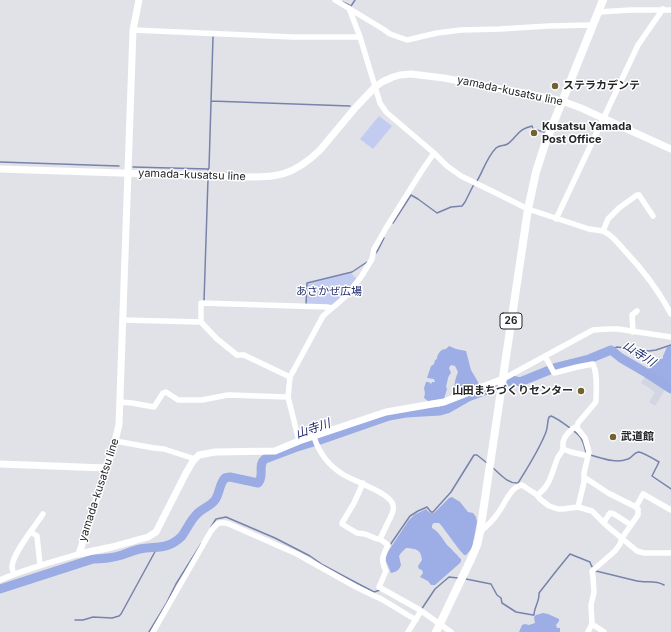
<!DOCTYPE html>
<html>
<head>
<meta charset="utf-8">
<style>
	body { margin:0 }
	canvas { display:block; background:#e0e2e7 }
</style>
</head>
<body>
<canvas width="671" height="632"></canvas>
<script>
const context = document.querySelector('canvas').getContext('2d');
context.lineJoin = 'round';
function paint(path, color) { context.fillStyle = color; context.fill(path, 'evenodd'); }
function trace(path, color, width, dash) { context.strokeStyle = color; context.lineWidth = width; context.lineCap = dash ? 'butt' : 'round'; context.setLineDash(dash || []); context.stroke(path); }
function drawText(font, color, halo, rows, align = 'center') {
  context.font = font + ' Inter,"Noto Sans JP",sans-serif'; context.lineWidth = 3; context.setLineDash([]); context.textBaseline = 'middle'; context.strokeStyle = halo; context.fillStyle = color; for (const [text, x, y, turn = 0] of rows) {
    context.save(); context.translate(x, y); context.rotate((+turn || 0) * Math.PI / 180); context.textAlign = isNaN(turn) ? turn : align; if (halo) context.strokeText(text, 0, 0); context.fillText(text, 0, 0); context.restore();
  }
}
paint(new Path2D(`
	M645 377 665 390 655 406 649 402 655 392 641 383Z`), '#d2d6e3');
paint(new Path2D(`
	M379 116 392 126 373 149 360 139Z
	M351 273 357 279 341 300 333 305 306 304 307 283Z`), '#c2ccf0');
paint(new Path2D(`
	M449 346 456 349 466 351 471 370 478 382 479 385 461 391 456 395C453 388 455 379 458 372L455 366 451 365 449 368 451 373C447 377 448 381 446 386L447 389 444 399 428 401 424 398 425 393 424 388 426 382H429L431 384 432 382H435L434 379 427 378 431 366 434 364 435 360 437 359C437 354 441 349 446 349Z
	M671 346V383C669 383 666 383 664 383 659 382 650 374 647 371L650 366 655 365 659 359H662L663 358V356L667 347Z
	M452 497 460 502 468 512 473 513 476 517 477 522 472 548 466 555H464L458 548 441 525 439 523H434L432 525V528C439 532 442 538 447 545 449 547 452 549 454 552 457 554 458 557 461 559V561L460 563 435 585H431L428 581 420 577 423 573 422 570 419 569 418 566 422 560C421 549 416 549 406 548L401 553 399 556 401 565C399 570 397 572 391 573L386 561V557L387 553 409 520 414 515 426 509 430 513H434L449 498Z
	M543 613 548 614 559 619V621L556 625 557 628H560V632H519L522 625 525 624 529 625 535 623 534 617 536 615Z`), '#9dade5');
trace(new Path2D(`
	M343 2 351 6 355 0
	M211 101 350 106
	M0 162 119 166
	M133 167 208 169
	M208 170 209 168 213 37
	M477 181C483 171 487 157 496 148 500 144 506 147 510 142 519 134 519 129 532 126L533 129 544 132 548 128
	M393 223 411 195 418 199 437 213 451 207 462 206 465 202 474 184
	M375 254 378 250 384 238
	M204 301 208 179
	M306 304 307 283 352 272 367 262
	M611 350 617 347 649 351 656 350 671 345
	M590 455C602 458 615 464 628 459 632 458 634 452 639 452 644 453 654 459 659 462L652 476 671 489
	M493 468C500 474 508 484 518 483 528 467 539 450 546 432 548 427 547 422 549 417L551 416C557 418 578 433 581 438 584 443 585 449 586 453
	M211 527 216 519 226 517 275 538 310 556 323 565 351 580 374 592 380 590
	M390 545 410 516 418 511 427 507 431 512H433L451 492 474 455H477L487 463
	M596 571 637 581C645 583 656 580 664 585
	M466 579 491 584 497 595 501 598 502 603 516 612 533 615H534C534 607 540 601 539 593L557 570 570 554 590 562 591 565 593 568
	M421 610 435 589 449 577 458 578
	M75 620H83L93 617 112 618 119 616 121 614 157 548
	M149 632 166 604 176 584 201 544`), '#7883ab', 1.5);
trace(new Path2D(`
	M0 589 93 559C103 559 112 558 122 555 128 553 134 550 140 549 157 546 168 550 182 536 187 529 191 519 198 513 203 508 211 506 215 500 220 493 219 484 225 478L230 477 258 483C265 476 257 465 265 459L294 448 320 440 389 416 406 413 440 411 447 409 468 397 513 380 520 382 557 367 589 359 611 350 621 358 645 372 671 389`), '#9babe3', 9);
trace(new Path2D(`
	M335 0 383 29 390 34 407 40 437 33 461 30 500 29 549 26 592 25
	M349 8 360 37 380 103 386 112 393 118 434 153 447 166 461 176 504 197 528 209 589 229C594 230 601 230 605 232 613 236 619 244 625 251 643 270 659 291 671 314
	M598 12 631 10H671
	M133 30 292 37H360
	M556 219 638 45 663 9
	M603 231 608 219 619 208 637 195H639L653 216
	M123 320 201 322
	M633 332 632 315 637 311
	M545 356 554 373 577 367 593 364C598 375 596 389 596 401L595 403 578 423 577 428 585 438 589 452 584 473V482L578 507
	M290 377 244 355H237L217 339 201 322V303L327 307 332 308
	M503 379 593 330 609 329H618L671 337
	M120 402 132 403 154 407 163 393 166 392 178 400H202L228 395 288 397
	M314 437C319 453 329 466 344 475 354 481 390 493 393 505 394 508 393 511 392 514L380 539 388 545C383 556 380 559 386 571L379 587 420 610 451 632
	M115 441 154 448 164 449 195 459
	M299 441 288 397 290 377 323 316 345 297 361 277 372 259 374 249 386 228 421 172 434 153
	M563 449 571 452 588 456
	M584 477 608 493 636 507 638 509V515L622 538 620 544 615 551 592 571 593 578 594 592 591 605 592 624 588 632
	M363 483 354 503 342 523V524L357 533 365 534 377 539H380
	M537 495C551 486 552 471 558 457 560 454 562 452 563 449 563 447 563 444 563 442 565 435 570 430 577 426
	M636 507 643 494 671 510
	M604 522 610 513 614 514 631 525
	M31 532 37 536 40 565
	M480 532C487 526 493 521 498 513 505 504 510 487 522 485L537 495 540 499 549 506 558 509H563L578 507 592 511 607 526 637 551 644 553H671
	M14 574C13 572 12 569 12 567 12 554 35 526 43 514
	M0 580C25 569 52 562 79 554
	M592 624 604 632
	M153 632 211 531C217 523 219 521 229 524L297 554 356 587 383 600 416 620
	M408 632 421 611`), '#fff', 5.5);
trace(new Path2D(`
	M0 169 241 177C277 177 292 177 320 150L356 107 375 87 382 82 393 77 400 75 411 74 444 78 501 89 524 93 562 101 581 108 671 149
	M0 464 106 468
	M79 554 115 441 119 425 133 30 139 0
	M79 554 112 547 148 537 156 532 186 473 193 461 199 455 215 452 275 451 299 441 386 412 444 402 503 379`), '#fff', 7);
trace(new Path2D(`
	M436 632 472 557 477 545 480 532 528 209 536 172 545 144 603 0`), '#fff', 8);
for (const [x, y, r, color] of [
	[555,86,4,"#716230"],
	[534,133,4,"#716230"],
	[581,391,4,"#716230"],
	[613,437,4,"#716230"]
]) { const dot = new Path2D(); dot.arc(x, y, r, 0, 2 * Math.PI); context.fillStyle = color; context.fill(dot); trace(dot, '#fff', 1.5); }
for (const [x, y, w] of [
	[511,321,22]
]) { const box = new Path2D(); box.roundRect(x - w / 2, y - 8, w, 16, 3); context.fillStyle = '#fff'; context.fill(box); trace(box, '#252628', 1); }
drawText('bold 10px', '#252628', null, [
	["26",511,321]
]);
drawText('bold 11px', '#252628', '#fff', [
	["ステラカデンテ",563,86],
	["Kusatsu Yamada",542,127],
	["Post Office",542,140],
	["山田まちづくりセンター",573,391,"right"],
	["武道館",621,437]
], 'left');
drawText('11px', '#252628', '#fff', [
	["yamada-kusatsu line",510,91,12],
	["yamada-kusatsu line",192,175,2],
	["yamada-kusatsu line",99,490,-72]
]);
drawText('11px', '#232d6e', '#fff', [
	["あさかぜ広場",329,292]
]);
drawText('italic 12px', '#212a6b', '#fff', [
	["山寺川",639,354,33],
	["山寺川",313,429,-19]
]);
</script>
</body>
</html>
